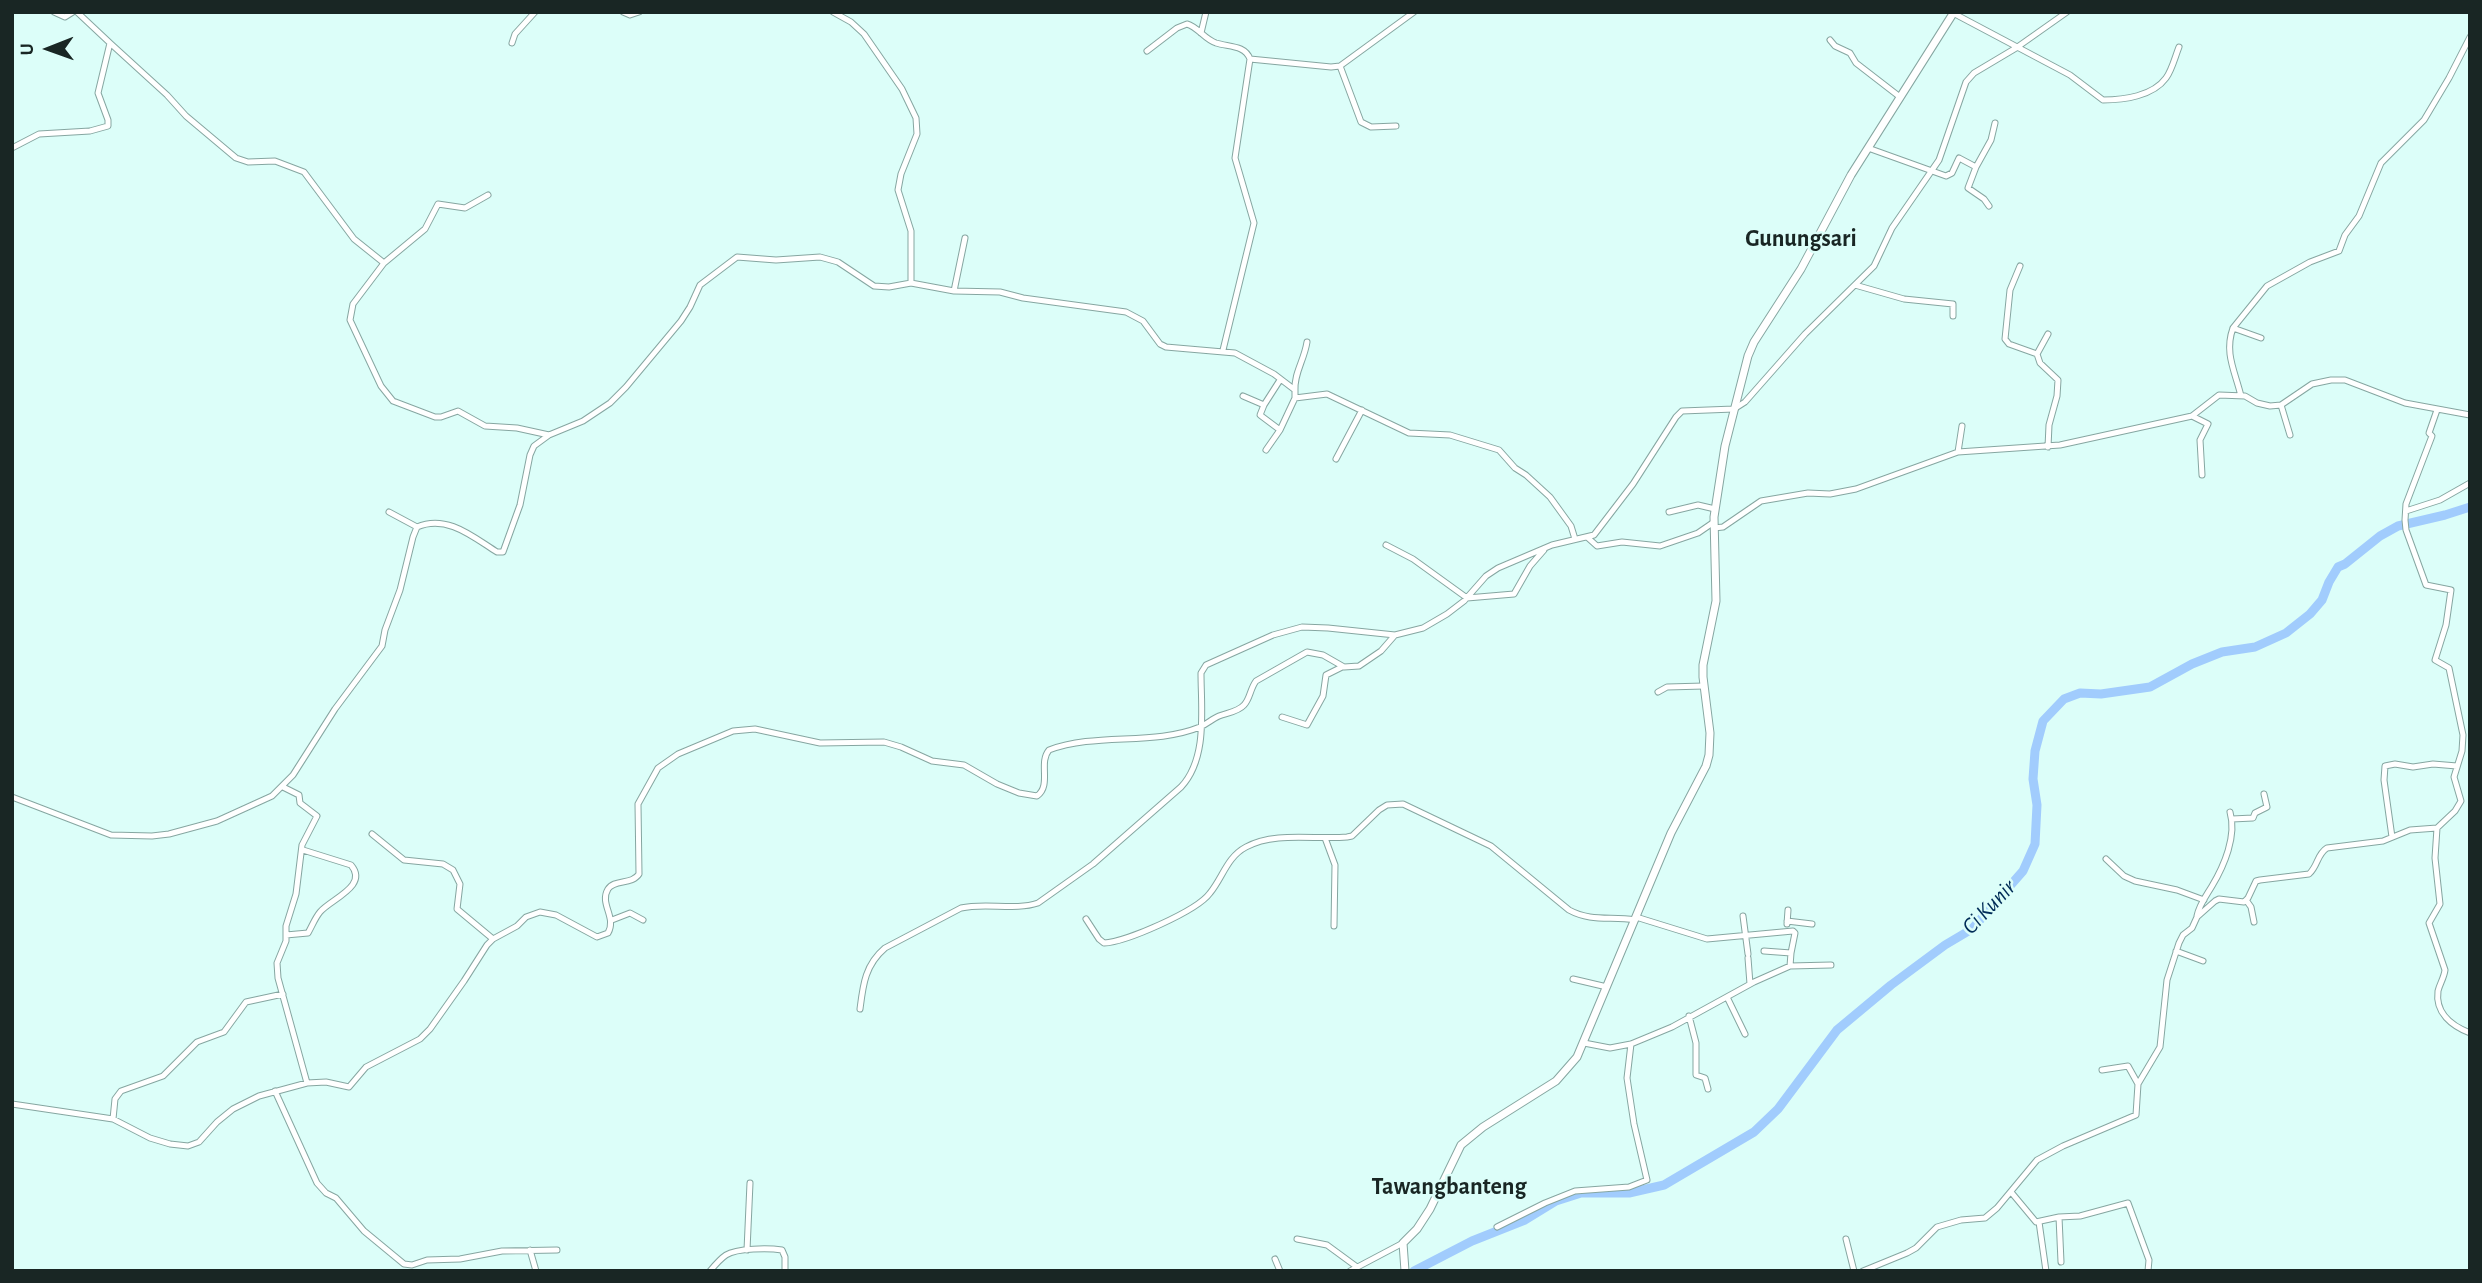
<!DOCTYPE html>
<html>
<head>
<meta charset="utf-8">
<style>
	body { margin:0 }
	#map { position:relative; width:2482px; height:1283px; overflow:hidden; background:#dcfef9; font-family:"Alegreya Sans",sans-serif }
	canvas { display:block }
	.frame { position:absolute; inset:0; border:14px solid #192624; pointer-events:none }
	.north { position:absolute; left:14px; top:14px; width:70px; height:70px; -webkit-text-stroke:5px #dcfef9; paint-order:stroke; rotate:269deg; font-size:19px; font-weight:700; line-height:28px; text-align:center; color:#192624 }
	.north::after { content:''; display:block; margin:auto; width:24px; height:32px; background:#192624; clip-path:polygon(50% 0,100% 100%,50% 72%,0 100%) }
</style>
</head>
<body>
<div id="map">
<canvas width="2482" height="1283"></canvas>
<div class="frame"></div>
<div class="north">U</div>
</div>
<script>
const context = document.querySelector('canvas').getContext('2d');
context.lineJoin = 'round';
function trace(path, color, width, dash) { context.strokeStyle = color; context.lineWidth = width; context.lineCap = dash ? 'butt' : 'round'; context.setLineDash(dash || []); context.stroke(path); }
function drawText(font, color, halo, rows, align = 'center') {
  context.font = font + ' "Alegreya Sans",sans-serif'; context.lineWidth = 5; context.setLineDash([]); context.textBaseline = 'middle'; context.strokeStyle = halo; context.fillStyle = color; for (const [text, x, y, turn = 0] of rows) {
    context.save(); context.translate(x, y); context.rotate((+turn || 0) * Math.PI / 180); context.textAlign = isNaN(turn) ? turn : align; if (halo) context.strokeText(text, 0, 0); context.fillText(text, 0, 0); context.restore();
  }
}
trace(new Path2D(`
	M1414 1271 1472 1241 1525 1220 1556 1201 1581 1193H1629L1664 1185 1754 1132 1778 1109 1837 1030 1891 985 1945 945 1972 929 2023 871 2035 844 2037 805 2033 779 2035 751 2043 721 2064 699 2080 693 2101 694 2150 687 2192 664 2222 652 2255 647 2286 633 2310 614 2322 600 2329 582 2338 567 2345 564 2380 536 2398 526 2445 515 2470 507`), '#a1ccfd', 9);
const street = new Path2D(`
	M54 12 65 17 73 12
	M623 12 630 15 639 12
	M833 12 851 22 864 34 902 89 916 118 917 134 901 174 898 190 911 231V283L954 291 1000 292 1023 298 1126 312 1143 321 1160 344 1166 347 1235 353 1274 374 1295 390V398L1327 394 1409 433 1450 435 1499 450 1515 468 1526 475 1550 497 1571 526 1575 539
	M1953 13 2070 75 2103 100C2124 100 2153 96 2166 78 2172 70 2175 57 2179 47
	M1201 33 1206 12
	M1830 40 1835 46 1850 53 1856 63 1900 97
	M110 43 167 95 186 116 236 158 248 162 275 161 304 172 354 239 384 263 353 304 350 320 381 386 393 401 435 417H441L458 411 485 426 517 428 549 435 583 421 610 403 626 387 681 321 690 307 700 285 737 257 776 260 820 257 838 262 874 286 889 287 911 283
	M512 43 515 34 535 12
	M1147 51 1177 28 1187 24C1198 27 1204 39 1216 43 1229 47 1245 45 1250 59L1235 158 1254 223 1223 350
	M1250 59 1331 67 1340 66 1414 12
	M1340 66 1361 122 1371 127 1396 126
	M12 148 39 134 90 131 108 126V120L98 93 110 43 77 12
	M1868 148 1946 176 1952 173 1959 158 1976 167 1991 140 1995 123
	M1976 167 1968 188 1984 199 1989 206
	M384 263 425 229 438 204 465 208 488 195
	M2020 266 2010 290 2005 339 2009 344 2037 354 2040 363 2058 380 2057 396 2049 425 2048 447
	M1855 285 1904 299 1953 304V316
	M954 291 965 238
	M2233 328 2267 286 2310 262 2339 251 2345 235 2359 216 2381 163 2424 120 2449 78 2470 37
	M2037 354 2048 334
	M1295 390C1294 373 1304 361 1307 342
	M1243 396 1264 405 1280 380
	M2241 396C2235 371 2224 353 2233 328L2261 338
	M1264 405 1260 415 1280 430
	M2281 405 2290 435
	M2192 416 2208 424 2200 440 2202 475
	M1266 450 1280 430 1295 398
	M1958 452 1962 426
	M1336 459 1362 410
	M2406 511 2440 500 2470 483
	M389 512 417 527
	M1669 512 1698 505 1715 509
	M1714 528 1723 527 1761 501 1808 493 1830 494 1856 489 1958 452 2060 445 2192 416 2219 395 2245 396 2257 403 2270 406 2281 405 2312 384 2331 380H2345L2405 403 2470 415
	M1587 537 1597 546 1622 542 1660 546 1698 533 1714 522
	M1386 545 1413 559 1467 598 1514 594 1530 566 1544 550
	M1658 692 1667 687 1704 686
	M1282 717 1307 725 1323 696 1326 675 1342 667
	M283 787 299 795 300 803 317 816 302 845 296 894 286 926V941L277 963 278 978 307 1083
	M12 797 111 835 152 836 169 834 217 821 272 796 293 775 335 709 382 646 385 630 400 590 413 537 417 527C447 514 473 537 497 552H503L520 505 530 455 534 446 549 435
	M2232 819 2253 818 2255 813 2267 807 2264 794
	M2437 828 2435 858 2440 904 2429 923 2445 970C2444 978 2440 983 2438 991 2435 1013 2452 1026 2470 1033
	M372 834 404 860 443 864 453 870 460 884 457 909 493 939
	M2392 837 2384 780 2385 766 2395 764 2413 767 2433 764 2457 766
	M1325 838 1335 865 1334 926
	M2106 859 2124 876 2135 881 2177 890 2204 900
	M2246 900 2251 907 2254 922
	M1743 916 1748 954
	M2197 916C2199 905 2206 896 2212 886 2224 866 2237 836 2230 812
	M1636 917 1707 939 1793 931 1795 933 1791 953
	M1086 919 1099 939 1104 943C1126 942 1197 911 1210 893 1223 877 1227 857 1246 847 1275 831 1315 840 1347 837L1352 836 1379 810 1387 805 1403 804 1491 846 1569 910C1591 922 1611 916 1635 920
	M612 920 630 913 643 920
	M1787 921 1812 924
	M1787 924 1788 910
	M286 935 308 933C312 926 315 918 320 912 331 899 369 886 351 865L303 850
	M1764 951 1791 953 1790 966
	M2176 951 2203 961
	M1748 958 1750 984
	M1573 979 1607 987
	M1727 997 1745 1034
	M860 1009C863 985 865 965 885 948L961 908C986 902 1014 911 1038 903L1093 864 1181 787C1208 758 1201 709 1201 673L1206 665 1273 635 1302 627 1328 628 1395 635
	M1689 1016 1696 1043V1075L1705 1078 1708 1089
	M1584 1043 1610 1048 1631 1044 1672 1027 1754 982 1790 966 1831 965
	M2102 1070 2128 1066 2138 1084
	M275 1091 317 1183 326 1193 336 1198 364 1231 404 1264 412 1265 427 1260 460 1259 502 1251 557 1250
	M12 1104 113 1119 150 1138 170 1144 188 1146 199 1142 217 1122 233 1109 259 1096 307 1083 326 1082 349 1087 366 1067 420 1039 430 1029 464 981 487 945 493 939 517 926 526 917 540 912 556 915 597 937 608 933C617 917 599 904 608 889 614 879 632 885 639 874L638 804 658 768 678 754 733 731 755 729 820 743 884 742 901 747 932 761 964 765 997 784 1019 793 1037 796C1052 785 1038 763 1049 750 1097 732 1153 746 1200 727 1207 724 1212 719 1219 716 1226 713 1238 712 1244 705 1250 699 1250 689 1256 681L1307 652 1323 655 1344 667 1359 666 1381 651 1395 635 1423 628 1447 614 1464 601 1486 576 1498 568 1552 545 1594 535 1633 484 1676 417 1682 411 1734 409 1745 402 1805 334 1874 266 1892 228 1939 160 1966 82 1974 73 2016 48 2067 12
	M113 1119 115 1099 121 1091 163 1076 197 1042 224 1032 246 1002 283 994
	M2011 1192 2036 1222 2059 1217 2080 1216 2128 1203 2149 1260 2148 1271
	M2059 1217 2061 1262
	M2039 1222 2046 1271
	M1497 1227 1545 1203 1575 1191 1629 1187 1647 1180 1634 1124 1627 1078 1631 1044
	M1297 1239 1327 1245 1357 1267
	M1846 1239 1854 1271
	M530 1250 536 1271
	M747 1250 750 1183
	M1275 1259 1280 1271
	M710 1271C715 1265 720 1259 726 1255 737 1248 769 1248 782 1250L785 1257V1271
	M1350 1271 1403 1243
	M1863 1271 1907 1253 1916 1248 1937 1227 1961 1220 1985 1218 1997 1208 2037 1160 2063 1146 2136 1115 2138 1084 2160 1047 2167 980 2179 943 2183 935 2192 928 2197 917 2215 901 2219 899 2244 902 2248 898 2256 881 2260 880 2309 874C2318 866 2317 854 2327 848L2383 841 2410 830 2437 828 2455 811 2461 801 2454 777 2462 751 2463 735 2449 668 2435 660 2446 625 2451 590 2426 585 2406 530 2405 520 2406 504 2432 436 2429 433 2437 410`);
const secondary = new Path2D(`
	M1405 1271 1403 1243 1417 1229 1430 1209 1461 1145 1483 1127 1556 1081 1577 1057 1671 833 1706 766 1709 755 1710 733 1703 677V665L1716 601 1714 517 1725 446 1748 356 1754 342 1801 269 1851 175 1954 12`);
trace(street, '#86a6a1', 7);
trace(secondary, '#86a6a1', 9);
trace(street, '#fff', 5);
trace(secondary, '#fff', 7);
drawText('italic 23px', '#002c57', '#dcfef9', [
	["Ci Kunir",1989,907,-46]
]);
drawText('bold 24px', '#192624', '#dcfef9', [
	["Gunungsari",1801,239],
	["Tawangbanteng",1449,1187]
]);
</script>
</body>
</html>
